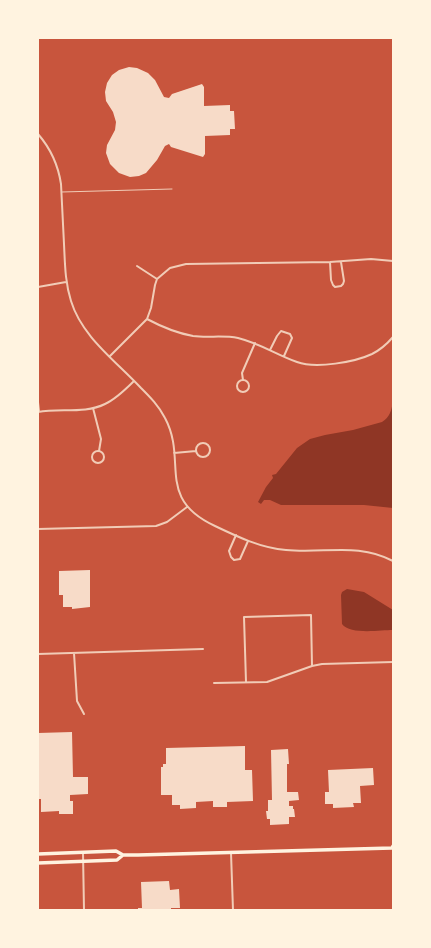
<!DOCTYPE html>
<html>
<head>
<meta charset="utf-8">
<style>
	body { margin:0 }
	#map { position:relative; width:431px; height:948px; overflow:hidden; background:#c8553d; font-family:Jost,sans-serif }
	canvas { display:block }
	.frame { position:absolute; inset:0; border:39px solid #fff3e0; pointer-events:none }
</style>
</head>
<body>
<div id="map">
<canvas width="431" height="948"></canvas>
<div class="frame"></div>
</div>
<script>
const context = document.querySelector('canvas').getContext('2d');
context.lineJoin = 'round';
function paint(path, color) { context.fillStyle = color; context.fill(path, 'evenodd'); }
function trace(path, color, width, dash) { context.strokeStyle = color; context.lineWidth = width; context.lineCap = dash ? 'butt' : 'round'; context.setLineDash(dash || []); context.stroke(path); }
paint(new Path2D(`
	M393 402V508L364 505H281L270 500H264L261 504 258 502 266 487 273 478 272 475 276 474 297 448 310 439 325 435 353 430 382 422C390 417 391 411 393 402Z
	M347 589 364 592 393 610V630C380 630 350 635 342 624L341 595 342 592Z`), '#8f3625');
paint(new Path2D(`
	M129 67 137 68 148 73 155 80 164 97 169 98 172 94 202 84 204 87V106L230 105V111H234L235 129H230V135L205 136V154L203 157 171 147 169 144 165 146 157 160 146 173 139 176 130 177 119 173 110 164 106 153 107 145 115 130 116 122 113 112 106 101 105 92 107 83 112 75 119 70Z
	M90 570V607L72 609V607H63V595H59V571Z
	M72 732 73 777H88V794L70 795V801H73V814H59V811L41 812V799H38V733Z
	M245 746V770H252L253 801 227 802V807H213V801L196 802V808L180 809V805H172V795H161V767H163V764H166V748Z
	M288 749 289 764H287V792H298L299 800 289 801V806H293V809H294L295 817H289V824L270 825V819H267L266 811H268V800H272L271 750Z
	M373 768 374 785 360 786 361 803H353L354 807 333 808V804H325V792H329L328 770Z
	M169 881 170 890 179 889 180 908H171V910H138V908H142L141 882Z`), '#f7dbc8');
trace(new Path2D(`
	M62 192 172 189`), '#f1ccb7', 1);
trace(new Path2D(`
	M38 134C51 149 58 164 61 184 62 204 63 224 64 244 65 264 65 282 71 301 82 337 116 361 141 388 150 397 159 406 165 418 188 461 155 498 215 526 238 537 261 548 286 550 324 554 358 542 393 561
	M330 262 331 280 333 285 335 287 341 286 343 284 344 281 341 262
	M137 266 157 279
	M38 287 66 282
	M147 319C162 327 176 333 193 336 208 338 223 335 238 338 259 343 277 355 297 362 316 369 355 362 372 354 380 350 387 344 393 337
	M270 350 277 336 281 331 290 334 292 338 284 356
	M110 356 147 319 151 308 155 285 157 279 170 268 186 264 330 262 371 259 393 261
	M243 380 242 373 255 343
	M237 386a6 6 0 1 1 12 0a6 6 0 1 1-12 0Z
	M38 402 39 411
	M93 408 101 439 99 451
	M38 412C60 408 85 414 105 404 116 399 126 389 134 381
	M196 450a7 7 0 1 1 14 0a7 7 0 1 1-14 0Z
	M92 457a6 6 0 1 1 12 0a6 6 0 1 1-12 0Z
	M174 453 196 451
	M38 529 156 526 167 522 187 507
	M236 535 229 551 231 557 234 560 240 559 248 541
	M74 653 77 701 84 714
	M38 654 203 649
	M246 682 244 617 311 615 312 666
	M214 683 267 682 312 666 322 664 393 662
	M83 853 84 910
	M231 853 233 910`), '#f1ccb7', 2);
trace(new Path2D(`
	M38 854 116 851 123 855H138L392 848 393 846
	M38 863 117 860 123 855`), '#fff3e0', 3.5);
</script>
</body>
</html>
